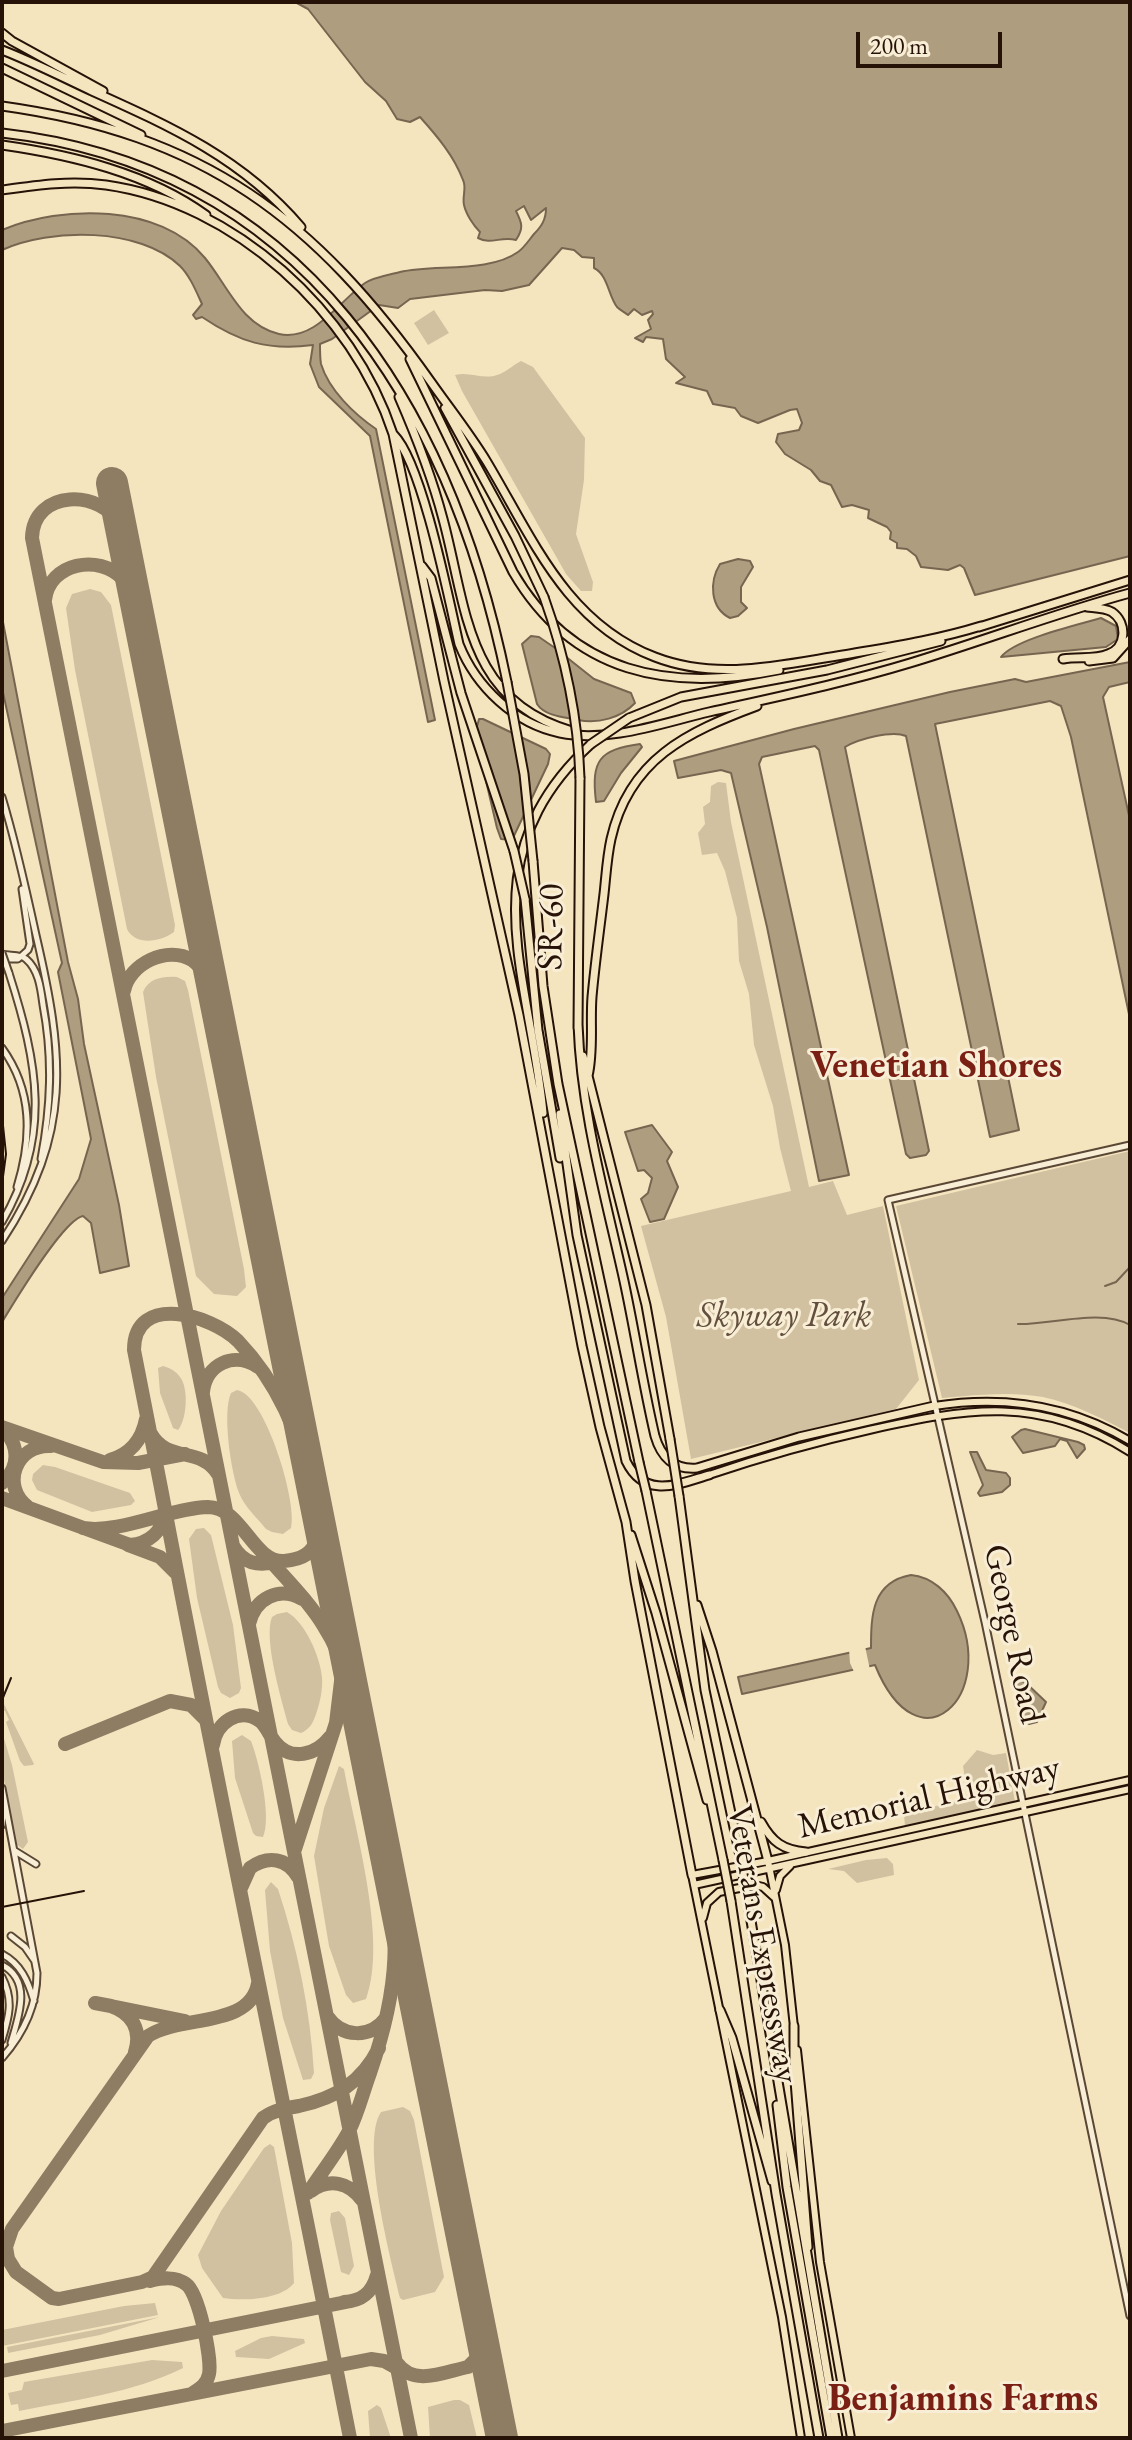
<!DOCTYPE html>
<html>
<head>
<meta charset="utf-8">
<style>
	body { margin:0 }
	#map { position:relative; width:1132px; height:2440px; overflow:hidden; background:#f5e5bf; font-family:"EB Garamond",serif }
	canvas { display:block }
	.frame { position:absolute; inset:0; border:4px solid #261207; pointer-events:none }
	.scale { position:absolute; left:856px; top:32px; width:146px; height:36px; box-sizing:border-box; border:4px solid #261207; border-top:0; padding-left:10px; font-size:24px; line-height:28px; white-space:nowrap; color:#261207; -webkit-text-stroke:6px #f8eed5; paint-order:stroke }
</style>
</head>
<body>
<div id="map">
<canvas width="1132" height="2440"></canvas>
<div class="frame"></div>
<div class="scale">200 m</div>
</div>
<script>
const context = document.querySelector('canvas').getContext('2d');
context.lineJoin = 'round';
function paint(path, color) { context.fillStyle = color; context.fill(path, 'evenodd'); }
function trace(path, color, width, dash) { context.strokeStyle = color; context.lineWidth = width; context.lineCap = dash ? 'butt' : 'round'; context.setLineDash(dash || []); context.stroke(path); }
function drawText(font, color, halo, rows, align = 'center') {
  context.font = font + ' "EB Garamond",serif'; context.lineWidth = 6; context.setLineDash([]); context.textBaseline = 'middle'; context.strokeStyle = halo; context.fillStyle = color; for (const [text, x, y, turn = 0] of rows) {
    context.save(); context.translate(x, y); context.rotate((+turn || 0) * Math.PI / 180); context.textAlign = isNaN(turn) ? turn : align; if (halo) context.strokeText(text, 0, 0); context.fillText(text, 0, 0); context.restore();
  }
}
paint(new Path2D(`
	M434 310 449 333 428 345 414 323Z
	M521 361 533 367 585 438 584 480 576 534 593 582 592 591H581L566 574 462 391 455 375C469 371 483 380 497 375 505 373 513 365 521 361Z
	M90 589 101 592 111 605 175 925 174 932C161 942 135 946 127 929L75 670 66 608 72 594Z
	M718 782 726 783 731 822 809 1187 833 1181 847 1215 883 1206 919 1380 896 1409 691 1459 666 1317 641 1226 791 1191 780 1148 773 1106 754 1045 749 994 739 961 737 918 725 871 717 853 702 855 698 833 705 824 703 807 710 802 711 786Z
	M177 977 185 981 188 990 244 1269 246 1287 237 1296 214 1294 196 1276 156 1077 143 992C149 978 163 976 177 977Z
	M1130 1151V1433C1103 1419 1072 1403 1043 1397 1010 1391 975 1395 942 1398L896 1206Z
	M163 1366C170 1368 176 1371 180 1377 189 1388 187 1420 178 1430L173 1428 160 1393 158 1368Z
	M237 1390C265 1394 298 1503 291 1528L283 1534 272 1532 266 1529C257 1518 244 1506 239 1493 231 1473 222 1412 231 1393Z
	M43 1465 55 1467 130 1493 135 1501 131 1505 92 1512 37 1490 32 1480 33 1474Z
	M196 1529 204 1528 211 1535 233 1625 241 1688 239 1693 230 1698 221 1693 218 1687 197 1598 189 1539Z
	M287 1612C305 1622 320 1656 322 1677 323 1689 320 1703 316 1714 313 1723 310 1729 301 1733L292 1730 288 1724C282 1701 263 1639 272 1617L277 1614Z
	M3 1702 34 1764 33 1765 24 1766 20 1761 6 1722 9 1720 5 1711H2Z
	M2 1732 12 1765 28 1842 23 1849 17 1845 2 1770Z
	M242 1735 251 1741C259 1761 272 1818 263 1837L256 1836 253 1833 235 1778 232 1741Z
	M977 1750 993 1755 1006 1753 1015 1802 905 1827 904 1814 968 1798 963 1766Z
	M339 1766 344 1769C355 1830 388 1941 366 1999L353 2003 346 1995 329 1946 314 1856 324 1808Z
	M887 1858 893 1864 894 1875 857 1883 844 1871 828 1869 866 1860Z
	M271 1882 278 1889C298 1950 310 2009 314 2073L311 2079 303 2080 283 2018 270 1951 265 1890Z
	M403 2107 410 2111 414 2120 444 2277 435 2292 403 2300 400 2298C391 2260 360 2143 381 2112Z
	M270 2144 274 2147 292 2243 294 2283C281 2300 243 2301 223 2298L202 2268 198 2255 221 2211 264 2148Z
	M339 2211 345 2218 354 2266 349 2275 341 2272 330 2220 331 2213Z
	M155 2303 158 2315 2 2346V2330L124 2306Z
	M160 2317 100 2335 8 2353 7 2347Z
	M272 2336 304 2339 305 2343 269 2359 236 2357 235 2351 261 2338Z
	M152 2360 182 2362 183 2368C133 2393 74 2400 19 2411L18 2404 11 2405 8 2393 22 2390 24 2382Z
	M454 2400H460L469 2405 477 2438H430L428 2407Z
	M377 2405 381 2408 391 2438H370L368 2411Z`), '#d2c1a0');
const water = new Path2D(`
	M295 2H1130V556L975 595 964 568 960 565 948 570 921 567 916 556 907 549 897 548V543L890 539 891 532 887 527 868 518 869 510 852 505 842 507 831 485 820 481 811 470 785 454 776 442 778 434 799 430 802 423 797 409 790 410 758 423 741 416 735 408 713 404 707 391 676 383 685 377 666 359 663 339 646 337 643 342 635 338 651 329 648 320 653 314 652 311 642 315 634 309 628 315C624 312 620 310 617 307 608 295 608 275 594 268V258L582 257 574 250 562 248 529 285 502 291 485 290 410 299 398 308 379 305 332 339 320 344C320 350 320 358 321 364 329 390 354 414 376 429L435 720 428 722 370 436 319 387 310 364 313 345C268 351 239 342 202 317L196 319 193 315 202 304C196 291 190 276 180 266 140 227 50 228 2 250V230C62 205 160 203 205 258 228 286 241 325 279 334 315 342 340 300 365 283 374 277 389 275 400 272 434 264 489 273 518 252 524 248 529 240 534 234 542 226 546 219 546 208L531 220 524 206 516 211C522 223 524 228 516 240 501 236 491 245 478 238L480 232C473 225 466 214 464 205 462 196 467 188 463 180 454 156 437 136 420 117L410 122 397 119 386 101 365 82 308 9Z
	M738 559 750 561 753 567 741 587V602L747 608 738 616 730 618C710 608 709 582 720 564Z
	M2 617 68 962 78 999 84 1044 119 1205 129 1266 100 1273 91 1223 83 1216C63 1220 15 1301 2 1322V1298L79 1179 91 1139 58 972 62 963 2 688Z
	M1101 618 1116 626 1118 639 1106 647 1001 657C1015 639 1078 625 1101 618Z
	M531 636 539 637 558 650 573 719C561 717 544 715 537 704L522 644Z
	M565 656 594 679 631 693 635 703C621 718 598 724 578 720Z
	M1130 662V682L1109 687 1103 697 1130 820V1019L1071 737 1061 706 1050 701 935 724 1019 1130 990 1137 906 736C892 730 858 739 845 747L929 1151 926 1155 910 1158 906 1154 819 750 815 746 762 757 759 764 849 1175 819 1181 767 927 731 773 721 770 678 778 674 761 794 729 950 692 1015 679 1026 682Z
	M479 719H483L546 749 550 754 548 764 512 840 501 839 497 828 475 734Z
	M640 744 642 747 621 773 604 801 596 802C591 760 599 750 640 744Z
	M652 1125 672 1152 667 1161 678 1187 664 1219 650 1222 641 1199 648 1193 652 1178 644 1170 638 1171 625 1132Z
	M1025 1429 1078 1442 1084 1445 1085 1449 1077 1458 1067 1441 1060 1439 1055 1446 1023 1453 1012 1437 1021 1430Z
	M970 1452H977L986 1470 1006 1473 1010 1478V1485L1002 1492 980 1496 978 1493 983 1485Z
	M911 1575C932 1577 948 1592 957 1611 998 1695 919 1773 875 1665L742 1694 738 1677 871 1648C871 1615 872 1582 911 1575Z
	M1018 1680 1025 1682 1046 1702 1037 1722 1029 1724 1025 1721 1016 1684Z`);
paint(water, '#af9d80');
trace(water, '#786550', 2);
paint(new Path2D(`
	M865 1646 870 1670 855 1674 850 1663 849 1649Z`), '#f5e5bf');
trace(new Path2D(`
	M1105 1286 1116 1282 1130 1267
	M1018 1324C1050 1325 1102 1308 1130 1325`), '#786550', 2);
trace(new Path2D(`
	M121 527C102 488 33 489 32 538L411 2438
	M45 600C49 563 99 553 123 579 138 594 140 624 144 645
	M124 991C129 964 167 945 192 960 201 966 207 977 212 986
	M203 1392C206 1364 234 1351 258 1367
	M2 1427 103 1462 138 1463 185 1454
	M151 1434C167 1463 201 1446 218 1474
	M110 1460C131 1454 142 1440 146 1419
	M2 1483C20 1467 20 1445 2 1428
	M2 1498 130 1545C149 1543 162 1532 165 1513
	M28 1507C0 1486 16 1444 51 1446
	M83 1528C120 1534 170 1508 208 1507 242 1507 253 1563 284 1561 326 1558 319 1527 313 1497 302 1440 279 1384 238 1341 212 1315 134 1292 134 1350L161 1488C221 1805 288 2121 350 2438
	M128 1545 160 1557 175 1572
	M233 1546C244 1564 257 1566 277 1562
	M267 1557C286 1579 308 1600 323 1625 355 1674 361 1736 372 1792
	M249 1624C255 1598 279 1586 302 1599
	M65 1744 170 1701 191 1705 205 1719
	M213 1745C216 1723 239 1706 260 1721 267 1727 269 1735 275 1742 291 1762 316 1755 330 1737
	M295 1849 336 1723 342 1673
	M241 1888 250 1868C268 1855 287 1858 298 1877
	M258 1983C251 2028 180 2015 148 2036L12 2229 6 2247 8 2259 16 2272 52 2298 59 2299 142 2282 153 2277 263 2118C274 2110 286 2108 299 2106 336 2098 362 2082 379 2048
	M95 2003 111 2006
	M327 2016C342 2038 370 2039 386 2018
	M135 2052C142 2030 132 2013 111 2006L185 2021
	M311 2191C329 2178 349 2182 362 2200
	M308 2193C321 2173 337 2153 349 2131 358 2113 363 2092 370 2073 401 1983 400 1934 382 1842
	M150 2281C162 2278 175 2276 186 2284 199 2293 212 2359 209 2374 207 2384 201 2388 193 2393
	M344 2302C362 2301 372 2293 377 2275
	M397 2363C414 2387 444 2372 468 2367L478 2357 482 2349 471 2294
	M2 2371 351 2301
	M2 2431 371 2359 384 2361 400 2370`), '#8e7c63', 14);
trace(new Path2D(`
	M112 483 502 2438`), '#8e7c63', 32);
const minor = new Path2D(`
	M2 797C16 843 26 889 36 935 64 1055 73 1133 2 1241
	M2 954C10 956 20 954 26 959 39 970 41 990 43 1005 53 1058 51 1106 41 1159
	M4 959H18L28 950 30 944 22 889
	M2 1048C33 1091 32 1138 17 1187
	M1130 1145 888 1200 985 1622 1130 2316
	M2 1222C52 1136 38 1064 9 973
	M2 1788 37 1973C37 2006 24 2033 2 2058
	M2 1825 4 1804
	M15 1851 36 1864
	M11 1936 25 1947 34 1960
	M2 1954C21 1964 28 1981 34 2001
	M2 1965C33 1981 18 2018 11 2043
	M2 1977C14 2000 9 2017 2 2040`);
const major = new Path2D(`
	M934 1406C1003 1395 1070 1405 1130 1441
	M709 1475C762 1457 815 1442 869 1430 967 1408 1040 1395 1130 1452
	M768 1861 785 1945 794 2027
	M694 1885 1130 1789
	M776 1890 780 1876 790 1866
	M703 1918 707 1903 719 1892 755 1885 763 1887 774 1897
	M797 2050 820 2262 851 2438
	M801 2438 782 2317 692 1875 768 1861 1130 1780`);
const highway = new Path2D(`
	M2 33 12 41 103 91
	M2 50C33 62 62 77 92 91 172 127 243 159 301 227
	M2 68 141 135
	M2 106C204 134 315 218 431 382 450 409 470 434 487 462 533 539 566 623 655 657 717 681 780 665 843 655 889 647 936 640 981 626
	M2 133C304 167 451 407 507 682
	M2 145C72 155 148 173 206 215
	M2 190C37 185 70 180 106 185 234 203 353 312 393 434L444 681 519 1015 582 1346 600 1427 626 1522 635 1581 692 1875
	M410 359 513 572C573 675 670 692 779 670
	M399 397C416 436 432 477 443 519 467 608 466 701 572 731
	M445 408 515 536 544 597
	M394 435C422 463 449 600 459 644 476 687 515 724 560 733 609 743 662 723 709 712 776 697 844 683 910 663 983 641 1056 613 1130 593
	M422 566 431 578 461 693 514 851
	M979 627 1130 580
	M1063 659C1077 656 1095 660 1108 654 1126 648 1128 623 1112 612 1105 608 1096 608 1087 607
	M1089 661 1113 658 1130 639
	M629 718 681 697 827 670 941 641
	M533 861 543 986 558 1084 639 1462
	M525 899 538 1030 560 1158
	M578 1024C581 1112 605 1195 624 1281 635 1332 643 1385 655 1436 661 1457 674 1470 697 1468L799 1437 934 1406
	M578 1028 580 778
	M583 1056 646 1305 670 1439
	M588 1076C594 1051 590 1023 592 997 595 963 600 928 604 894 606 876 607 857 611 839 629 759 687 732 757 706
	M543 1113C530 974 467 858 591 744
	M560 1114 577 1235 626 1461C645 1500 678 1484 709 1475
	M646 1491 723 1860
	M679 1496 705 1690 740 1856
	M631 1535 656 1613 707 1800
	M697 1605 712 1651 768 1861
	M761 1822C772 1842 783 1850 806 1852
	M747 1897 838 2438
	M731 1901 776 2194 819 2438
	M720 2010 732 2038 772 2181
	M794 2026V2068L808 2247
	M777 2105 787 2187 831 2438`);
trace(minor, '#5a4735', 9);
trace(major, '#261207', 10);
trace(highway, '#261207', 11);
trace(minor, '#f8eed5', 5);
trace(major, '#f5e5bf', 6);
trace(highway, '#f5e5bf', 7);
trace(new Path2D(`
	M2 1116 6 1154 2 1184
	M2 1700 11 1678
	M2 1907 84 1891`), '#261207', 2);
const minorBridge = new Path2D(`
	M2 953 9 973`);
const highwayBridge = new Path2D(`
	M544 597C565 656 578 716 580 778
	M507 682 524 774 533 861
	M591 744 629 718
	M514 851 525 899
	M670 1439 679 1496
	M639 1462 646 1491
	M740 1856 747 1897
	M723 1860 731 1901`);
trace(minorBridge, '#5a4735', 9, []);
trace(highwayBridge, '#261207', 11, []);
trace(minorBridge, '#f8eed5', 5);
trace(highwayBridge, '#f5e5bf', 7);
drawText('36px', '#261207', '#f8eed5', [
	["SR-60",552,927,-89],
	["George Road",1013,1634,78],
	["Memorial Highway",929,1798,-13],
	["Veterans Expressway",762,1944,80]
]);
drawText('italic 36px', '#624f3d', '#f8eed5', [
	["Skyway Park",784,1316]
]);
drawText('bold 38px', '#7a1f14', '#f8eed5', [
	["Venetian Shores",936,1067],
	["Benjamins Farms",963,2400]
]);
</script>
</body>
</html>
